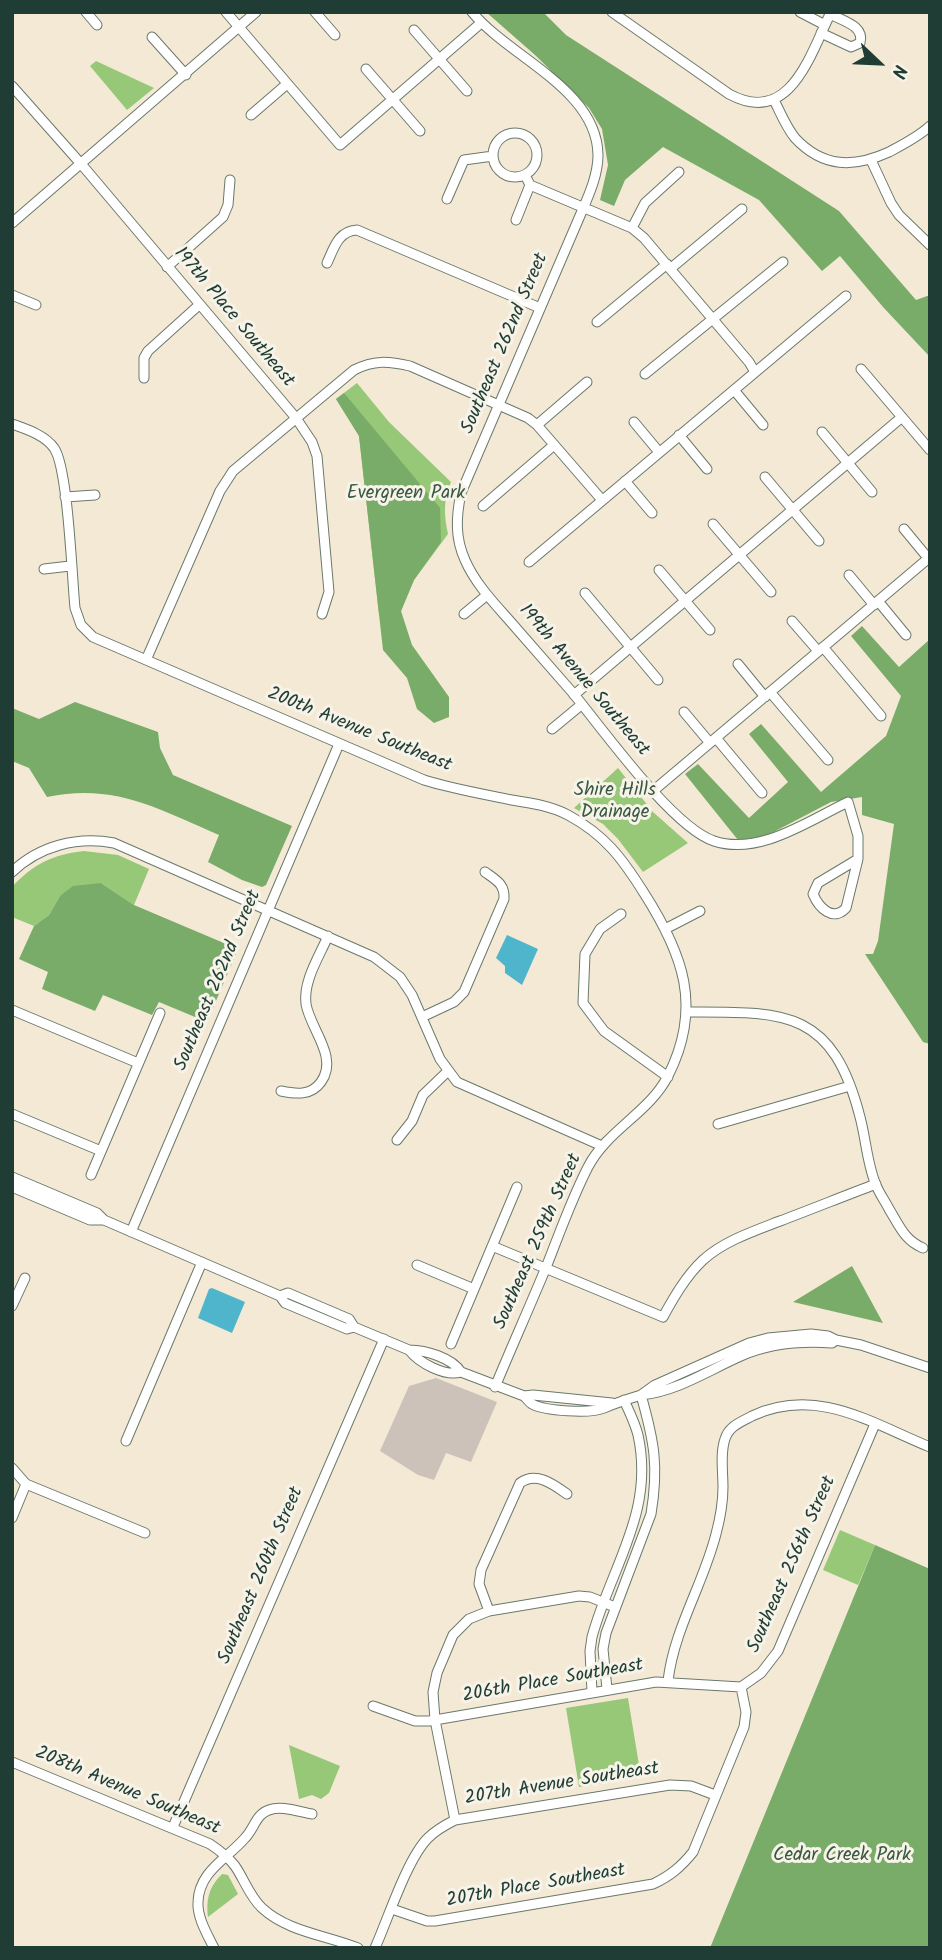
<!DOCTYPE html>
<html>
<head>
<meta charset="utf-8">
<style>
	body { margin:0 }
	#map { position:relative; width:942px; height:1960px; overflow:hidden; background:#f4e9d5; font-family:Kalam,sans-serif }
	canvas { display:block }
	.frame { position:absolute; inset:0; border:14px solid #1f3d34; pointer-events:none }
	.north { position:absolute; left:844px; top:28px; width:70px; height:70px; -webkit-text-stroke:5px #f7f3e8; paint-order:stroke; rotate:113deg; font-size:19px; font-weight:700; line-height:28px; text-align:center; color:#1f3d34 }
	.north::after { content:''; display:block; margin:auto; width:24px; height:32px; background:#1f3d34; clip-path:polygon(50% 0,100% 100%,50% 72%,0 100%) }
</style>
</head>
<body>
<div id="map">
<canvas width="942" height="1960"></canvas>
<div class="frame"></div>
<div class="north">N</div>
</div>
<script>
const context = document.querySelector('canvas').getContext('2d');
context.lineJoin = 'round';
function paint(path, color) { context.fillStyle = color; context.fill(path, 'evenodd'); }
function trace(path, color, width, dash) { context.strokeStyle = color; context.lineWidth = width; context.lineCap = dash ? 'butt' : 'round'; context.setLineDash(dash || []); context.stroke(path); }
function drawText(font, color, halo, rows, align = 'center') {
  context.font = font + ' Kalam,sans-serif'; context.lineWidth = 6; context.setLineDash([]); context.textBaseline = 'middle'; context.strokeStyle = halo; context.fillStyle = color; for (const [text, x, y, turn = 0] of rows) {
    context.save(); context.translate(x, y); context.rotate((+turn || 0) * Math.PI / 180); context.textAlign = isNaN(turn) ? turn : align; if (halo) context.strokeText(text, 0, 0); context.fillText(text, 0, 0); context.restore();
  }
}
paint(new Path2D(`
	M436 1378 497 1402 471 1462 446 1453 434 1480 418 1475 380 1451 409 1386Z`), '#cdc2b9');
paint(new Path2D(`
	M96 61 154 88 127 110 90 66Z
	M357 383 389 422 451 482C443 500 444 515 448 534L414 580 401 611 379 615 359 436 336 399Z
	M618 768 653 812 688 843 643 872 618 839 603 824 574 808Z
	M84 851 118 855 149 869 134 905 101 883 60 896 49 915 34 926 12 917V887C33 864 54 854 84 851Z
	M840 1530 875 1545 858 1585 823 1570Z
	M628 1698 641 1777 579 1787 566 1708Z
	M289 1745 340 1766 329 1793 321 1799 312 1795 299 1799Z
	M222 1874 228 1875 238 1894 208 1917C206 1899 209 1887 222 1874Z`), '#96c878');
paint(new Path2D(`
	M486 12H543L566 35 839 211 916 300 930 295V357L883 307 840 256 822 271 759 200 663 147 625 180 614 206 600 200 608 165 602 129 589 108 535 55Z
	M344 393 440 508 441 542 414 580 401 611 412 645 449 697V717L434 723 417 709 407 678 383 650 359 436 336 399Z
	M862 626 899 667 930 639V1044L923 1042 865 954H873L878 941 894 824 862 815V797L831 802 764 837 738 840 685 774 698 764 749 818 788 782 749 734 761 724 821 792 886 736 901 696 851 636Z
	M75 702 158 732 160 748 173 775 292 826 266 885 262 887 242 880 208 862 219 835C158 809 115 783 47 797L29 768 12 761V708L39 719Z
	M101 883 134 905 238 949 207 1022 159 1002 152 1015 103 995 95 1011 42 989 48 972 19 959 34 926 49 915 60 896 73 886Z
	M852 1266 883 1323 793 1302Z
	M875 1545 930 1569V1948H710Z`), '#78ac68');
paint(new Path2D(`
	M507 935 538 949 522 985 505 973V966L496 958Z
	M212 1288 245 1302 232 1333 198 1318 209 1289Z`), '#4eb5cd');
const street = new Path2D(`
	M86 12 97 25
	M226 12 340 145 481 23
	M315 12 335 35
	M472 12C510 58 597 89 598 155 598 177 587 199 579 218L461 493C456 517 455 538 465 560 475 583 493 602 509 620 530 644 551 668 572 692 602 728 672 827 714 841 759 856 808 821 848 802L858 836V859L818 883 813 894C819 908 833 922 846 908L858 859
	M612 12 729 94C790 127 810 55 831 12
	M800 12 825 25
	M414 30 467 91
	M821 33 851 47 860 43C865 26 843 21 830 14
	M152 37 186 75
	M366 69 420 131
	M12 86 82 165 296 418 312 442 317 456 329 592 322 614
	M774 100C780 112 786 127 795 138 823 168 854 168 889 152 904 144 918 137 930 126
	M251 115 287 84
	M493 155a22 22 0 1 1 44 0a22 22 0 1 1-44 0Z
	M871 160 891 203 899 215 930 245
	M525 175 530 185 632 228 644 238 749 362 755 372
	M447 199 464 160 493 156
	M516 220 530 185
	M12 223 256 12
	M632 228 645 203 679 172
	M327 263C334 248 338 231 357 230L540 308
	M167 267 223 217 228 205 230 180
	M670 269 742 209
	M12 295 36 305
	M597 322 667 264
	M861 369 930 450
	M645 374 783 262
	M144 378V358L148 351 199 305
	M734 390 763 425
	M634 422 659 452
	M12 424C26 429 45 435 54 448 68 467 72 578 75 608L81 625 93 637 424 780C453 789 483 794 512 800 531 803 551 806 568 815 605 835 622 858 644 893 683 954 703 1007 668 1076 649 1113 607 1130 588 1167 572 1198 560 1232 547 1265 530 1306 512 1346 495 1387
	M537 425 587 382
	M822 432 872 492
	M679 435 707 469
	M765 477 819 541
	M625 481 652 513
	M65 497 95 495
	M483 506 554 445
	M713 524 771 592
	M904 529 928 558
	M529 562 846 296
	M44 569 70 566
	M659 570 710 630
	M849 575 874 605
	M585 593 658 680
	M878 601 906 635
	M464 614 487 595
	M792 621 818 651
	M823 647 881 716
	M146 660 220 491 233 471 354 370C374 360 388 361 410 366L528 418 537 425 602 500
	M738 664 765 697
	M770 692 828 760
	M574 695 902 417
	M684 712 710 743
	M552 729 581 705
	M716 738 762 793
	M653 791 930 557
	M12 872C39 846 77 836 114 843L374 957 400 977 412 995 440 1059 457 1082 602 1146
	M621 914 600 929 585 954 583 1003 604 1031 668 1077
	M667 928 700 911
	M12 1010 138 1063
	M686 1012C784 1012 832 1008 860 1117 866 1139 867 1164 876 1185 879 1193 885 1201 889 1209 899 1225 904 1240 923 1248
	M422 1017 454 1002 464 992 504 899C505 884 496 880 485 872
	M281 1091C296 1094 311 1096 321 1082 339 1057 310 1029 306 1004 303 981 319 957 328 936
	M12 1114 101 1151
	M718 1124 850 1086
	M397 1140 412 1121 423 1095 448 1071
	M91 1175 160 1013
	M12 1177 97 1213 104 1220H90L12 1187
	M104 1220 280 1296 285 1303 347 1329 354 1327 349 1319 288 1293 280 1296
	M131 1232 339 744
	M492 1246 663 1317C674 1297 686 1276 703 1260 724 1241 754 1231 780 1221 812 1209 844 1196 876 1184
	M417 1265 474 1289
	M12 1306 25 1278
	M354 1327 409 1350
	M811 1334 828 1336 836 1340 832 1343C802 1341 770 1343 741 1356 709 1370 676 1392 641 1395L655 1385 749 1343 768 1338Z
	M836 1340 861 1345 930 1368
	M451 1344 517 1187
	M461 1372C452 1358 426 1350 409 1350 419 1363 445 1377 461 1372L524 1396
	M126 1441 202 1262
	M12 1468 26 1484 145 1533
	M12 1518 26 1484
	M489 1611 479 1584 481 1570 520 1483C536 1471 553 1484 567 1494
	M668 1681C674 1629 703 1585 716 1534 720 1519 723 1503 723 1487 723 1472 720 1453 725 1439 729 1426 741 1422 752 1416 817 1386 871 1423 930 1447
	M741 1687 761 1673 778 1651 875 1424
	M607 1689 603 1649 606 1633 651 1514C659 1466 654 1441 641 1395 628 1399 616 1403 604 1408 590 1414 545 1411 532 1404 530 1403 526 1398 524 1396L533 1395 612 1403
	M592 1692 590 1651 592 1637C611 1567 655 1512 638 1435 635 1423 629 1411 624 1400
	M373 1706 415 1721H429L656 1682 741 1687
	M12 1762 210 1844C219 1850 228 1857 235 1866 244 1879 250 1897 262 1908 288 1932 326 1935 358 1948
	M455 1820 435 1720 433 1692 437 1673 453 1635 469 1619 489 1611 579 1596 590 1597 615 1607
	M173 1827 384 1339
	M392 1909 427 1921H435L653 1884C670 1876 681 1867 693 1852L744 1727 746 1712 741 1687
	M214 1948C207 1934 197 1917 198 1902 199 1871 227 1859 245 1838 254 1829 256 1814 269 1810 282 1805 299 1812 312 1814
	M375 1948C388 1919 407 1859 428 1838 436 1830 445 1825 455 1820L670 1785 691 1786 715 1795`);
trace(street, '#6a796c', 11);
trace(street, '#fff', 9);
drawText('19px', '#1f3d34', '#f7f3e8', [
	["197th Place Southeast",233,318,50],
	["Southeast 262nd Street",506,344,-67],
	["199th Avenue Southeast",583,681,50],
	["200th Avenue Southeast",359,731,22],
	["Southeast 262nd Street",219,981,-67],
	["Southeast 259th Street",539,1242,-66],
	["Southeast 256th Street",793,1565,-66],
	["Southeast 260th Street",262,1576,-67],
	["206th Place Southeast",553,1682,-10],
	["207th Avenue Southeast",562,1785,-9],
	["208th Avenue Southeast",127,1792,23],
	["207th Place Southeast",536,1887,-10]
]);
drawText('19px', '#375942', '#f7f3e8', [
	["Evergreen Park",406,495],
	["Shire Hills",615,792],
	["Drainage",615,814],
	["Cedar Creek Park",842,1857]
]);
</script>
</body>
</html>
